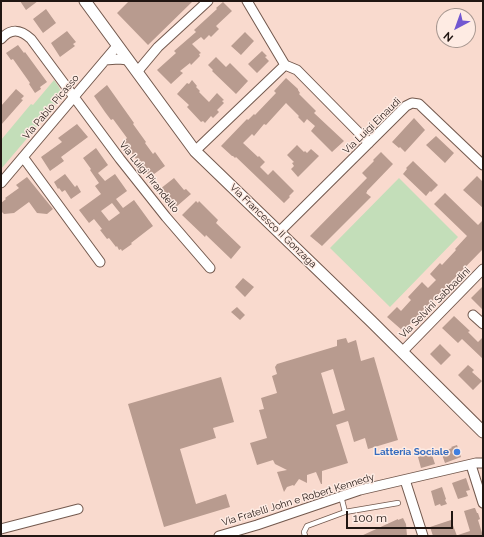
<!DOCTYPE html>
<html>
<head>
<meta charset="utf-8">
<style>
	body { margin:0 }
	#map { position:relative; width:484px; height:537px; overflow:hidden; background:#f9dace; font-family:Raleway,sans-serif }
	canvas { display:block }
	.frame { position:absolute; inset:0; border:2px solid #211612; pointer-events:none }
	.north { position:absolute; left:436px; top:8px; width:40px; height:40px; box-sizing:border-box; background:#feebe3; border:1px solid #a6968f; border-radius:50%; rotate:221deg; font-size:11px; font-weight:700; line-height:16px; text-align:center; color:#211612 }
	.north::after { content:''; display:block; margin:auto; width:14px; height:18px; background:#7257d1; clip-path:polygon(50% 0,100% 100%,50% 72%,0 100%) }
	.scale { position:absolute; left:346px; top:511px; width:107px; height:18px; box-sizing:border-box; border:2px solid #211612; border-top:0; padding-left:5px; font-size:12px; line-height:14px; white-space:nowrap; color:#211612; -webkit-text-stroke:3px #feebe3; paint-order:stroke }
</style>
</head>
<body>
<div id="map">
<canvas width="484" height="537"></canvas>
<div class="frame"></div>
<div class="north">N</div>
<div class="scale">100 m</div>
</div>
<script>
const context = document.querySelector('canvas').getContext('2d');
context.lineJoin = 'round';
function paint(path, color) { context.fillStyle = color; context.fill(path, 'evenodd'); }
function trace(path, color, width, dash) { context.strokeStyle = color; context.lineWidth = width; context.lineCap = dash ? 'butt' : 'round'; context.setLineDash(dash || []); context.stroke(path); }
function drawText(font, color, halo, rows, align = 'center') {
  context.font = font + ' Raleway,sans-serif'; context.lineWidth = 3; context.setLineDash([]); context.textBaseline = 'middle'; context.strokeStyle = halo; context.fillStyle = color; for (const [text, x, y, turn = 0] of rows) {
    context.save(); context.translate(x, y); context.rotate((+turn || 0) * Math.PI / 180); context.textAlign = isNaN(turn) ? turn : align; if (halo) context.strokeText(text, 0, 0); context.fillText(text, 0, 0); context.restore();
  }
}
paint(new Path2D(`
	M54 80 59 87 61 92 58 102 1 169V140L31 104 33 105Z
	M399 178 458 237 390 307 330 248Z`), '#c3deb9');
paint(new Path2D(`
	M20 1H38L26 10Z
	M129 1H193L148 45 117 13Z
	M223 2 232 11 216 26 219 29 211 37 209 35 204 40 201 37 192 44 201 53 199 54 200 56 191 65 190 63 180 71 183 73 171 84 157 70 176 53 174 51 196 32 194 30 217 9 216 8Z
	M46 9 56 23 43 33 33 19Z
	M67 31 76 42 73 44 75 46 60 57 51 43Z
	M245 32 254 41 241 55 231 46Z
	M18 45 24 53 25 52 47 82 40 87 41 89 35 93 29 84 30 83 13 59 11 60 6 53Z
	M262 51 267 56 265 57 269 61 257 73 248 64Z
	M216 57 226 67 230 63 248 81 236 94 212 71 213 70 208 65Z
	M286 78 298 89V90L300 93 299 94 316 111 314 113 344 141 332 152 311 131 315 126 307 119 304 123 298 117 299 116 286 103 266 125 264 124 254 136 252 134 243 143 258 157 259 156 265 162 260 167 268 175 273 170 294 191 289 196 290 197 284 203 236 157 235 158 233 156H232L221 146 247 119 248 120 254 114 255 115 276 93 274 91Z
	M192 80 197 86 196 87 200 91 199 92 209 102 217 93 224 100 222 101 224 103 217 110 219 112 213 118 211 116 205 123 203 121 201 122 187 107 189 105 177 94 187 83 189 84Z
	M107 85 134 123 133 124 146 142 145 143 153 154 155 152 165 166 150 177 123 142 127 138 113 119 111 120 105 112 94 96Z
	M16 89 24 96 21 99 23 100 1 125V106Z
	M414 118 425 130 405 152 400 147 399 148 392 142Z
	M77 124 88 137 61 157 64 161 50 171 41 157 62 142 58 138Z
	M436 136 454 153 445 163 426 145Z
	M297 145 304 152 305 151 307 153 311 149 319 156 298 177 291 169 294 166 292 163 294 162 287 155Z
	M96 148 108 165 98 173 105 181 115 174 127 191 116 199 123 208 134 200 153 226 131 243 132 244 122 251 121 249 119 250 117 246 116 247 109 238 107 239 100 230 102 229 94 219 89 223 79 210 101 194 95 186 99 183 90 170 91 169 83 158ZM112 203 120 213 109 221 101 211Z
	M381 152 393 164 367 191V192L366 193 371 197 322 246 310 236 367 178 362 173 374 161 373 160Z
	M413 161 438 185 431 192 430 191 426 196 403 174 407 169 406 168Z
	M65 174 75 187 77 185 81 192 71 199 65 190 62 192 59 188 58 189 54 182Z
	M477 176 483 182V208L463 190Z
	M27 177 53 209 47 214 37 213 29 202 14 213 4 214 1 211V203L6 199 5 198 19 188 16 185Z
	M174 178 184 190 186 189 191 194 176 207 160 189Z
	M445 193 478 225 483 220V249L403 331 387 317 397 307 401 311 411 300 408 297 422 282 428 288 436 280 430 274 440 263 442 265 456 250 455 249 467 236 434 204Z
	M196 201 198 203 199 201 218 220 216 223 241 247 231 259 206 235 205 237 182 215Z
	M243 278 254 287 245 297 235 287Z
	M483 286V310L471 298Z
	M237 307 245 315 240 320 231 312Z
	M454 316 470 331 468 332 478 342 483 337V359L462 339 458 343 442 328Z
	M346 338 348 343 356 340 361 361 374 357 398 440 368 449 365 438 354 442 348 421 336 425 348 463 322 471V484H321L316 472 307 475V483L299 479 294 486 293 485 287 487 284 492 277 472 287 470 275 464 273 460 257 465 250 443 267 438 259 410 264 409 261 398 277 393 272 376 277 374 275 367 277 364 337 346V340ZM333 369 345 410 333 414 321 373Z
	M440 344 451 355 441 365 430 354Z
	M468 365 474 370 472 372 482 381 473 390 458 375Z
	M221 377 234 422 213 428 216 438 180 449 196 504 226 494 230 507 164 527 128 404Z
	M457 445 461 457 445 463 441 452 452 448 451 447Z
	M428 454 429 456 432 455 435 464 421 468 418 457Z
	M466 478 470 490 466 491 468 496 458 499 452 483Z
	M442 487 446 499 445 500 447 504 441 506 440 504 435 506 431 491Z
	M474 508H475L477 513H478L480 519 478 520 483 536H458V535L470 531 464 511Z
	M403 518 406 524 407 536H361L398 519V520Z
	M451 520 457 536H433L430 527Z`), '#b89b8f');
const service = new Path2D(`
	M345 512 398 503
	M305 536 304 532 307 526 345 512 341 496`);
const minor = new Path2D(`
	M247 1 285 65
	M1 39C11 28 20 29 31 39L120 159 166 217 210 268
	M105 60 119 59 128 60
	M285 65 297 70 369 143
	M137 72 158 47 208 1
	M195 151 285 65
	M23 157 100 262
	M1 183 117 46
	M279 232 406 106 412 103 419 104 483 165
	M473 315 483 324
	M402 352 483 269
	M471 465 483 503
	M405 480 423 536
	M1 529 78 509
	M219 536 257 525 360 490 476 463H483`);
const tertiary = new Path2D(`
	M85 1 195 151 372 322 483 432`);
trace(service, '#73594e', 6);
trace(minor, '#73594e', 11);
trace(tertiary, '#73594e', 13);
trace(service, '#fff', 4.5);
trace(minor, '#fff', 9);
trace(tertiary, '#fff', 11);
for (const [x, y, r, color] of [
	[457,452,4,"#3f7fe0"]
]) { const dot = new Path2D(); dot.arc(x, y, r, 0, 2 * Math.PI); context.fillStyle = color; context.fill(dot); trace(dot, '#feebe3', 1.5); }
drawText('10px', '#211612', '#feebe3', [
	["Via Pablo Picasso",51,107,-50],
	["Via Luigi Einaudi",372,126,-44],
	["Via Luigi Pirandello",149,177,51],
	["Via Francesco II Gonzaga",273,226,44],
	["Via Selvini Sabbadini",435,303,-45],
	["Via Fratelli John e Robert Kennedy",298,500,-17]
]);
drawText('bold 10px', '#366cbe', '#feebe3', [
	["Latteria Sociale",449,452]
], 'right');
</script>
</body>
</html>
